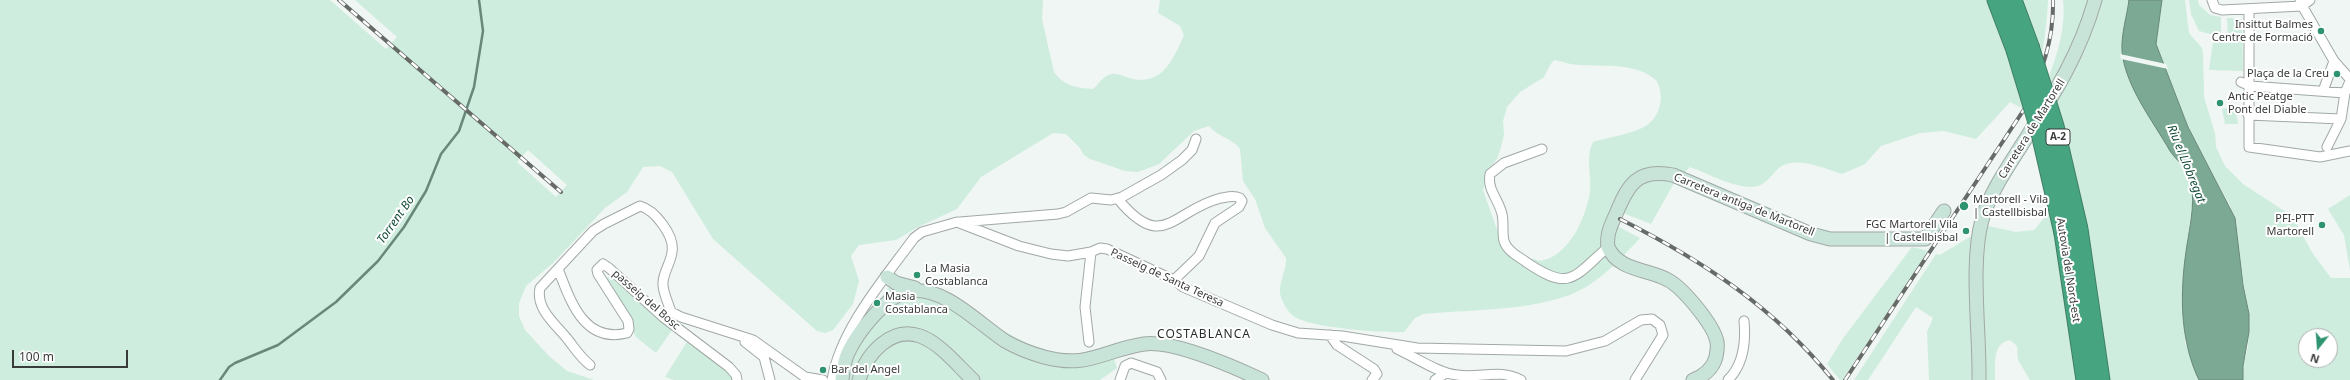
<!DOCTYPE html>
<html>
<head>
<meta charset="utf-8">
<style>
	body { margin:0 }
	#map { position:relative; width:2350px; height:380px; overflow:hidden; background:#eff6f3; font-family:"Noto Sans",sans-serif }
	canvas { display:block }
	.north { position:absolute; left:2298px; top:328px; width:40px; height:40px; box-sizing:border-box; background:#fff; border:1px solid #afb1b0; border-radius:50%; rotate:197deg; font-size:11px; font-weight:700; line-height:16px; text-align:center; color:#383b39 }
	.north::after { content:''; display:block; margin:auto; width:14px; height:18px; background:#2e936f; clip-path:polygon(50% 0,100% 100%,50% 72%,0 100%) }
	.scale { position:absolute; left:12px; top:350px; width:116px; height:18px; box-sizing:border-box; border:2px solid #383b39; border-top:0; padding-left:5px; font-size:12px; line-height:14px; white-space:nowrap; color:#383b39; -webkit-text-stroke:3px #fff; paint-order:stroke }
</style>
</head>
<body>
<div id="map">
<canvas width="2350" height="380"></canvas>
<div class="north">N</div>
<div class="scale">100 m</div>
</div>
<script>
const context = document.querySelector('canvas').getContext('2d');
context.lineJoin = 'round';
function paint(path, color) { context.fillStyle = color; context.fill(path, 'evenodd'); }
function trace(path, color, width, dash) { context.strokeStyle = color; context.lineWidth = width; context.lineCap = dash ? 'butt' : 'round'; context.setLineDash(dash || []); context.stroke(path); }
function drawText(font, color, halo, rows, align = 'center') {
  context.font = font + ' "Noto Sans",sans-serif'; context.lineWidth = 4; context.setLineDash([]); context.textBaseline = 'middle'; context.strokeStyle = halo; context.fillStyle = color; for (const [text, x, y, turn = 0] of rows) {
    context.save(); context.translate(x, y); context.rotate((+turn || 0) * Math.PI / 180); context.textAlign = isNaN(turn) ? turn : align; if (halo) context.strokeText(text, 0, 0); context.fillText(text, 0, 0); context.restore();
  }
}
paint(new Path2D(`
	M0 0H330L386 49 397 37 355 0H1043L1042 19 1054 72C1064 86 1077 88 1093 89 1099 84 1104 75 1112 74 1118 73 1127 78 1133 79 1163 85 1174 58 1184 35L1180 26 1158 13 1160 0H2048C2046 39 2041 74 2022 108L2010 102 1976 139 1944 131 1920 133 1881 146 1865 164 1842 174C1826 169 1795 155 1779 168 1771 175 1765 187 1752 187 1732 187 1709 174 1690 167L1674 183 1651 224 1623 213 1617 226 1640 238C1623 256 1607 274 1586 287 1544 312 1471 309 1423 314L1415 318 1404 332C1383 333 1312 328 1295 317 1289 314 1283 303 1281 297 1277 285 1287 270 1286 258L1265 228 1255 199 1243 181 1240 149C1232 138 1218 137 1209 126L1194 131 1159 164 1138 172 1125 171 1090 159 1084 155 1079 147 1066 134 1053 133 981 177 957 209 918 227 896 240 859 245 851 256 859 281 853 304 833 330 825 333 817 331 713 239 672 172 660 166 643 167 627 192 605 208 553 263 526 286 519 303V316L525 330 549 356 567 371 594 380H0ZM1554 60C1563 61 1570 65 1579 65 1604 67 1635 62 1656 80 1666 96 1660 120 1642 128 1627 135 1609 137 1593 142 1585 158 1592 175 1590 192 1586 217 1569 257 1540 261L1526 257 1500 238 1483 190 1489 170 1497 159 1501 147 1504 135 1503 121 1507 107 1520 92 1544 77 1550 65ZM528 150 567 185 556 197 517 162Z
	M2063 0H2129L2122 50 2130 79 2173 155 2190 178 2193 194 2183 286V312L2185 343 2199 380H2030L2018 360 2017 346 2010 340C1991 344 1996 365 1995 380H1929L1927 332 1933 318 1916 307 1868 380H1854L1936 254 1940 255 1988 226 2016 232 2034 230 2049 212 2071 173 2039 101C2052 70 2067 34 2063 0Z
	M2162 0H2185L2189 33 2202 48 2203 53 2204 97 2215 133 2216 147 2225 166 2243 184 2292 216 2313 254 2331 278H2350V380H2243V366L2248 347 2249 314 2230 206 2188 127 2156 44ZM2306 336H2330V360H2306Z
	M2189 0H2198L2199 5 2210 15 2221 17V34H2228L2227 18H2239L2242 21 2243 71 2209 70 2213 42H2220L2221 37 2199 31 2191 14Z
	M2235 106 2238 124H2225L2222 109Z
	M2350 195V270L2344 235 2328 209Z
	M1912 247 1929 251 1842 380H1840L1827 364 1844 337Z
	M609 276 672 330 656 353 636 337 606 279Z
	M906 283C924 284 936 292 952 300 992 321 1029 355 1077 354 1087 354 1099 349 1110 347L1117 368 1100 380H835L853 337 888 288Z
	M687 342 730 373 732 380H674L665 377Z`), '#ceedde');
const water = new Path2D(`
	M2129 0H2162L2156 44 2188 127 2235 218 2243 285 2249 314V332L2243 366V380H2199C2181 343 2180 299 2185 259 2188 233 2196 207 2191 181 2189 170 2176 160 2170 151 2153 121 2125 86 2122 51 2121 34 2127 16 2129 0Z`);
paint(water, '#7ca994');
trace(water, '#688879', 1);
paint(new Path2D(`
	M2120 54 2166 64 2168 69 2121 59Z`), '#eff6f3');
trace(new Path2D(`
	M220 380 229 367 235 363 278 345 336 302 378 261 404 227 426 191 441 154 459 131 474 87 483 31 479 0`), '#688879', 2.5);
const street = new Path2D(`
	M2212 0 2215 8 2222 10 2302 6 2310 0
	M2300 2 2334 61 2350 79
	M2249 9V147L2320 157 2350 151
	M2241 82 2250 86 2345 93
	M2323 91 2334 61
	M2248 115 2341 119
	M2327 147 2341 119 2345 93 2350 81
	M1542 149 1504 163 1490 174C1487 190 1498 198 1502 214 1504 222 1502 232 1504 241 1507 251 1518 256 1526 262 1570 292 1573 278 1608 247
	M1118 199C1163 254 1173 210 1221 198 1228 197 1233 195 1240 198L1242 201 1239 207 1215 223 1199 256 1174 280
	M960 222 1058 214 1066 212 1091 198 1111 200 1122 197 1161 175 1182 160 1192 150 1196 139
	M558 269C570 299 583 344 627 333L629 329 628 321 598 274 597 270 603 264 609 268 663 317 729 367 736 375 737 380
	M1330 335 1337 345 1374 369 1377 374 1372 380
	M745 342 764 357 770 380
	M1089 342 1085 307 1091 252
	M1397 349C1415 357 1438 373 1457 375 1480 379 1499 368 1521 380
	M590 365C581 358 576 350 569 341 558 326 535 310 540 288L593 231 604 224 640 206C655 210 675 236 672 252 671 262 664 271 663 282 662 291 668 302 671 312L681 317 753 340 805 377 823 380
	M832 380C840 330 884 279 914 238L922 232 957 222 1019 246 1051 254 1068 256 1091 252 1100 248 1107 249 1174 280 1183 287 1272 325 1298 333 1342 336 1417 348 1566 351 1605 341 1641 320 1652 319 1660 325 1663 335 1635 380
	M1120 380 1125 366 1131 363 1157 372 1161 380
	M1435 380 1446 373
	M1728 380C1744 364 1746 342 1744 321`);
const secondary = new Path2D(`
	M887 277 896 283 915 288
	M842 380C843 372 844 361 848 353 857 333 887 294 910 291 944 286 979 324 1005 341 1017 348 1030 353 1044 357 1088 369 1104 350 1144 344 1173 340 1234 367 1262 380
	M859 380C866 354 891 326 920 336 940 343 958 366 973 380
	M1693 380C1704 376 1713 368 1716 357 1717 352 1718 347 1717 342 1714 325 1683 288 1668 280 1649 269 1618 271 1608 247 1606 235 1611 225 1616 214 1628 185 1637 168 1673 175L1811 234 1830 239H1925L1944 211
	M1979 380C1980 334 1970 263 1982 220 1990 192 2008 167 2023 143 2054 94 2079 56 2095 0`);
const highway = new Path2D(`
	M1996 0 2015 50
	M2013 0 2030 46
	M2079 229 2101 380
	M2063 233 2085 380`);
trace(street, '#a1a9a5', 11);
trace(secondary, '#a1a9a5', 15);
trace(highway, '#417f67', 19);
trace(street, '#fff', 9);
trace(secondary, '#c8e4d9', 13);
trace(highway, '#46a480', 17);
const rail = new Path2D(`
	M339 0 561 192
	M1620 219C1703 261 1774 307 1833 380
	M1845 380 2025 108C2042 73 2054 39 2053 0`);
trace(rail, '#676b68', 4);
trace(rail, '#fff', 2.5, [8]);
const highwayBridge = new Path2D(`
	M2030 46 2055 126 2079 229
	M2015 50 2039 129 2063 233`);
trace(highwayBridge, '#417f67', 19, []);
trace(highwayBridge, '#46a480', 17);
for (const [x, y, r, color] of [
	[2321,31,4,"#2e936f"],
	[2337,74,4,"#2e936f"],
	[2220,103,4,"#2e936f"],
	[1964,206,5,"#2e936f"],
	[2322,225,4,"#2e936f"],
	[1966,231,4,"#2e936f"],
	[917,275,4,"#2e936f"],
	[877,303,4,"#2e936f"],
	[823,370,4,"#2e936f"]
]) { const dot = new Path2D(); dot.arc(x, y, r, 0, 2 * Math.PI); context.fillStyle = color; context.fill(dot); trace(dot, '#fff', 1.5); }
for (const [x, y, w] of [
	[2058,137,24]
]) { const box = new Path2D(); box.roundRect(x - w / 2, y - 8, w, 16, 3); context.fillStyle = '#fff'; context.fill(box); trace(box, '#383b39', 1); }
drawText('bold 10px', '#383b39', null, [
	["A-2",2058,137]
]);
drawText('11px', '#383b39', '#fff', [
	["Insittut Balmes",2313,25,"right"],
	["Centre de Formació",2313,38,"right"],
	["Plaça de la Creu",2329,74,"right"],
	["Antic Peatge",2228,97],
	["Pont del Diable",2228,110],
	["Martorell - Vila",1973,200],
	["| Castellbisbal",1973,213],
	["PFI-PTT",2314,219,"right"],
	["Martorell",2314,232,"right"],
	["FGC Martorell Vila",1958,225,"right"],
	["| Castellbisbal",1958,238,"right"],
	["La Masia",925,269],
	["Costablanca",925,282],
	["Masia",885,297],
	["Costablanca",885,310],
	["Bar del Angel",831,370]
], 'left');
drawText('11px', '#383b39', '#fff', [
	["Carretera de Martorell",2032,129,-58],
	["Carretera antiga de Martorell",1744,205,22],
	["Autovia del Nord-est",2068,270,81],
	["Passeig de Santa Teresa",1167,278,25],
	["passeig del Bosc",646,300,41]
]);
drawText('italic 12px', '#134d38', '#fff', [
	["Riu el Llobregat",2186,164,68],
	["Torrent Bo",396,220,-55]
]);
context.letterSpacing = '1px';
drawText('12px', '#272d2a', '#fff', [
	["COSTABLANCA",1204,335]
]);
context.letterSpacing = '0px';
</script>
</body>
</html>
